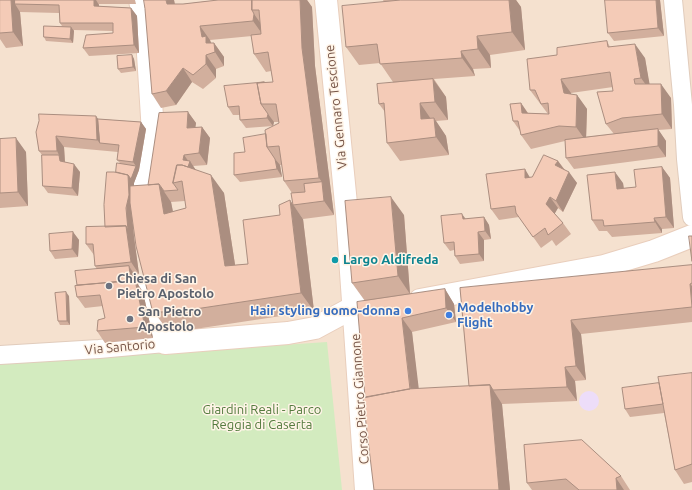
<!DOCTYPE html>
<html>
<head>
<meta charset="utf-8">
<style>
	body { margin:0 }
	canvas { display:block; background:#fdf0e0 }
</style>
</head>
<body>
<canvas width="692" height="490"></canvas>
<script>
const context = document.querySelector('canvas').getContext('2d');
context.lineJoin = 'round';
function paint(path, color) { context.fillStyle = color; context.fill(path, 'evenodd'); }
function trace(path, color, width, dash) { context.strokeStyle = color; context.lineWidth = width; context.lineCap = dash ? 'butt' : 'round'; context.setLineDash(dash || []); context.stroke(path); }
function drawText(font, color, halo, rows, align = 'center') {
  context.font = font + ' Ubuntu,sans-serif'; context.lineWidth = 3; context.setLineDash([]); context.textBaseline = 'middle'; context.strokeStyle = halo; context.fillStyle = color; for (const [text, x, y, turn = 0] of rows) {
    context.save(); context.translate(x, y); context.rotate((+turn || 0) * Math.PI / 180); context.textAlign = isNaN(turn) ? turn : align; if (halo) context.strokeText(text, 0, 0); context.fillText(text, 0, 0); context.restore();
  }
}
paint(new Path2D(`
	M0 0H692V490H0Z`), '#f5e1cf');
paint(new Path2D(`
	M579 401a10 10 0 1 1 20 0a10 10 0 1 1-20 0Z`), '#edddf9');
paint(new Path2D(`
	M327 342 342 490H0V364Z`), '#d3ebbf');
const street = new Path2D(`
	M673 0 683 105 686 159 692 217
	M0 355 99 349 165 343`);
const secondary = new Path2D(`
	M326 0 347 214 366 490
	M139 215 138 206 153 133 147 38 140 0
	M149 288 165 343 288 333 315 328 354 307 387 304
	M420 300 604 266 654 251 692 236`);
trace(street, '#e1ccbc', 20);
trace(secondary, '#e9cebc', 24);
trace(street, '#fff', 18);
trace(secondary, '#fff', 22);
paint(new Path2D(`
	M0 0H135L136 4H99V6L131 8 137 16 139 53 89 56 83 48 113 33V31L74 30 73 43 46 41 44 37 62 26 60 23 59 13 20 12 23 46 6 48 0 39Z
	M174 0 175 4H183L218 0H307L312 7 315 66 334 215 303 219 293 205 292 193 284 181 282 165H280L282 177 240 182 234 175 245 152 279 123V122H274L273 126 246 128 240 120V115H233L228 107 265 82H273L271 71 266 72 254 54 252 36 210 40 211 43H214L224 57V66L216 69V78L203 89 192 82 176 105 161 108 152 94Z
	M383 0H516L521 7 525 50 490 55 491 68 473 69 475 76 434 79 446 97 448 120 436 121 446 136 449 155 400 161 387 143 385 112 379 104 393 82 380 63 359 65 346 47 384 2Z
	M660 0 664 36 614 41 608 33Z
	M607 41 610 47 645 58 649 84 671 98 672 129 658 130 666 141V157L574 169 566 158 565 141 531 149 521 135 520 131 513 121 521 103 528 113 548 114 530 90 557 55ZM613 87V91L606 124 614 134 586 137 587 109 577 95 571 94V93Z
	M132 55 134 59 136 71 121 73 118 69Z
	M188 112 196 123 195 127H202L210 138 207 165 193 166 196 170 224 193 235 265 248 264 303 219 314 311 195 329 174 330 165 327 152 309 132 216 134 237 139 274H134L135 280 143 292 153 338 105 343 97 331 105 318 103 306 85 308 77 297V285L97 269 95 266 94 255 86 244 105 227 116 172 120 163 117 160 118 152 64 147 65 162 80 172 78 196 48 193 43 186 42 155 39 151 36 132 98 119 141 122 146 129 139 170 134 183V186L148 185ZM185 201 186 208 173 212 171 202Z
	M0 139 26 152 28 206 0 208Z
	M558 161 565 170 577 183 563 212 558 208 554 213 563 223 571 234 556 246 552 240 541 248 519 217 499 220 491 209 530 178 532 177Z
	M662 167 670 178 674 228 662 229V233L612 237 607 231H599L592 220 623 183 624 188 636 187Z
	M404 215 410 294 445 289 454 304 456 322 412 332 418 389 469 386 460 288 692 265V322L581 334 586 380 575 381 577 401 502 404 510 490H374L365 397V301L352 283Z
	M484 217 489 225 491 239 484 240V261L460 264 455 256 454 250 450 251 444 243 466 219Z
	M73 232 79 240 78 257 55 259 50 251Z
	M69 296 70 325H60L58 321Z
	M692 373V482L684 484 675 470 664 413 630 417 625 409 659 383Z
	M524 445 621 476 630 490H532L527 483Z`), '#d2af9d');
paint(new Path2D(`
	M11 0H16L15 4 20 12 23 46 13 32Z
	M94 0H96L99 5 100 14 94 6Z
	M166 0H174L177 18 167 4Z
	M300 0H307L312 7 315 66 334 215 324 201 322 182 319 178 302 48Z
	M509 0H516L521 7 525 50 512 32Z
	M656 0H660L664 36 658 28Z
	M131 8 137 16 139 53 134 45Z
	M254 14 264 28 263 35 253 21Z
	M200 26 210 40 211 43 214 48V43L224 57V66L215 52 213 53 202 37Z
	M71 27 74 31 73 43 70 39Z
	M477 36 490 55 491 68 478 49Z
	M635 44 645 58 651 92 641 78Z
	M461 51 473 69 475 76 462 58Z
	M132 55 134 59 136 71 133 67Z
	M206 55 216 69V78L206 64Z
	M183 68 192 82 176 105 166 91Z
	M433 79 446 97 448 120 435 102Z
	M561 79 571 93 574 107 564 93Z
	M661 84 671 98 672 129 662 114Z
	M577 95 587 109 586 141 576 127Z
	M420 103 433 122 434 138 421 119Z
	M521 103 531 118 522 113Z
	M188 112 196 123 194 139 187 128Z
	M268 114 274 122 273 126 267 118Z
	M96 116 104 127 100 143 97 140Z
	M434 118 446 136 449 155 436 137Z
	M141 122 146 129 139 170 133 162Z
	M202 127 210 138 207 165 199 153Z
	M658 129 666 141V157L658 146Z
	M56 136 64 147 65 163 60 161 59 155 57 151Z
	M16 138 26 152 28 206 18 192Z
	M184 155 189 162 190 161 197 172 195 183 183 160Z
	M275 159 280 165 282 177 277 169Z
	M558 161 566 172 555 165Z
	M74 164 80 172 78 196 72 188Z
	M136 166 139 170 134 183V203L132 216 134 237 139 274 131 262 126 226 128 175Z
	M662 167 670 178 674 228 666 217Z
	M525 169 532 181 525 178Z
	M569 172 577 183 563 212 556 201Z
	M615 172 623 183 625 200 617 189Z
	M211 175 224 193 238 284 225 266Z
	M159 184 171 202 177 232 164 214Z
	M391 197 404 215 410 294 398 276Z
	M550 197 558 208 554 215 546 204Z
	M290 200 303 219 314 311 301 293Z
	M462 214 468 222 463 219Z
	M484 217 489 225 491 239 485 231Z
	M654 218 662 229V233L655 222Z
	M73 232 79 240 78 257 72 249Z
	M478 232 484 240V261L479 254Z
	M129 266 134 274 137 293 131 285Z
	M135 280 143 292 153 338 145 327Z
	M690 284 692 286V301Z
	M445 289 454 304 456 322 446 308Z
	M66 292 69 296 70 325 67 321Z
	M402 318 412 332 421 407 411 393Z
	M571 320 581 334 586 380 576 366Z
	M565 367 575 381 577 401 567 387Z
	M490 385 502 404 510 490H499Z
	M616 478 624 490H617Z`), '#ab8e80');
const building = new Path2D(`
	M0 0H11L13 32 0 33Z
	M15 0H94V6L131 8 134 45 83 48 86 35 113 33V23H60L59 5 15 4Z
	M144 0H166L167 4H183L218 0H252V10L254 14 253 21 200 26 202 37 206 36V43H214L215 52 206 55V64L193 75 183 68 166 91 152 94 145 9Z
	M252 0H300L302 48 319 178 284 181 279 146 267 147 265 130 279 123 276 104H261L257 83 273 82 268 52 254 54 251 35 261 34 259 10H252Z
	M401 0H509L512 32 477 36 478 49 461 51 462 58 380 64 377 44 346 47 342 6Z
	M605 0H656L658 28 608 33Z
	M44 26 71 27 70 39 44 37Z
	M607 41 608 47 635 44 641 78 634 79 635 84H661L662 114 622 118 606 124 597 92 613 91 610 72 561 79 564 93 577 95 576 127 559 126 521 135 518 121H513L510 104 521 103 522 113 549 114 548 103 541 104 535 90H530L527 59 557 55V48Z
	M132 55 133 67 118 69 117 56Z
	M433 79 435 102 420 103 421 119 434 118 436 137 387 143 384 103 379 104 377 84Z
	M264 82 257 83 261 104 268 114 267 118 240 120 239 106 228 107 224 86Z
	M188 112 187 128 202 127 199 153 184 155 183 160 190 161 188 167 182 165H177L173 183 178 190 164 191 159 184 148 185 159 113Z
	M39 114 96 116 97 140 56 136 57 151H39L36 132 39 121Z
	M98 119 141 122 133 162 117 160 119 145 100 143Z
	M658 129V146L566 158 565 140Z
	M266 134 267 147 275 159 277 169 234 175V153L245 152 243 138Z
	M16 138 18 192 0 193V139Z
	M42 155H59L60 161 74 164 72 188 43 186Z
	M544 155 558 161 555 165 569 172 556 201 550 197 546 204 563 223 548 235 545 228 533 237 516 213 515 206 491 209 486 174 525 169V178L532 177Z
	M117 163 136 166 131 179 128 175 116 172Z
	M177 165H182L211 175 225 266 248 264 243 220 280 215 279 205 290 200 301 293 182 311 161 312 152 309 136 246 130 203V186L159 184 164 214 186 208 182 181 173 183Z
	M662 167 666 217 654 218 655 222 604 226 603 220H592L587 175 615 172 617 189 636 187 634 170Z
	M107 172H114L128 175 129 195 126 208 128 230 126 226 105 227 104 205Z
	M322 182 324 201 293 205 291 193 305 192 304 184Z
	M391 197 398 276 352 283 345 201Z
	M462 214 463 219 484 217 485 231 478 232 479 254 455 256 454 242 444 243 441 216Z
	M126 226 131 262 95 266 93 244H86V227Z
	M73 232 72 249 50 251 49 234Z
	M689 236H692V261Z
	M692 265V283L690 284 692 307 571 320 576 366 565 367 567 387 493 390 490 385 469 386 460 288Z
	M129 266 131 281 77 285 75 271Z
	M135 280 145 327 97 331 98 320 105 318 100 295 77 297 75 286Z
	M445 289 446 308 402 318 410 389 365 397 357 302Z
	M66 292 67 321H58L55 293Z
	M692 373V464L675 470 658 377Z
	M659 383 663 404 625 409 622 388Z
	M490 385 499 490H374L363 398 408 389Z
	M582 440 621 476 616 478 617 490H579L566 479 527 483 524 445Z`);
paint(building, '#f4cbb7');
trace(building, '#ab8e80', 1);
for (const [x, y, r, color] of [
	[335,260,4,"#0f9aa8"],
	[109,286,4,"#6b7280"],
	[408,311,4,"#3f7fe0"],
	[449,315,4,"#3f7fe0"],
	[130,319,4,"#6b7280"]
]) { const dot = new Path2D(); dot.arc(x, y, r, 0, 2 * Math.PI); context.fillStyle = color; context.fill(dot); trace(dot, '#fff4e7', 1.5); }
drawText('13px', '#755447', '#fff4e7', [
	["Via Gennaro Tescione",336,107,-96],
	["Via Santorio",120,347,-5],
	["Corso Pietro Giannone",360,399,-94]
]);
drawText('bold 13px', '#0d838f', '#fff4e7', [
	["Largo Aldifreda",343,260]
], 'left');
drawText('bold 13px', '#5b616d', '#fff4e7', [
	["Chiesa di San",117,279],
	["Pietro Apostolo",117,294],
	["San Pietro",138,312],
	["Apostolo",138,327]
], 'left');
drawText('bold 13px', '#366cbe', '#fff4e7', [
	["Modelhobby",457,308],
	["Flight",457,323],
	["Hair styling uomo-donna",400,311,"right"]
], 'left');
drawText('13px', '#547b3e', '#fff4e7', [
	["Giardini Reali - Parco",262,410],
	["Reggia di Caserta",262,425]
]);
</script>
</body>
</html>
